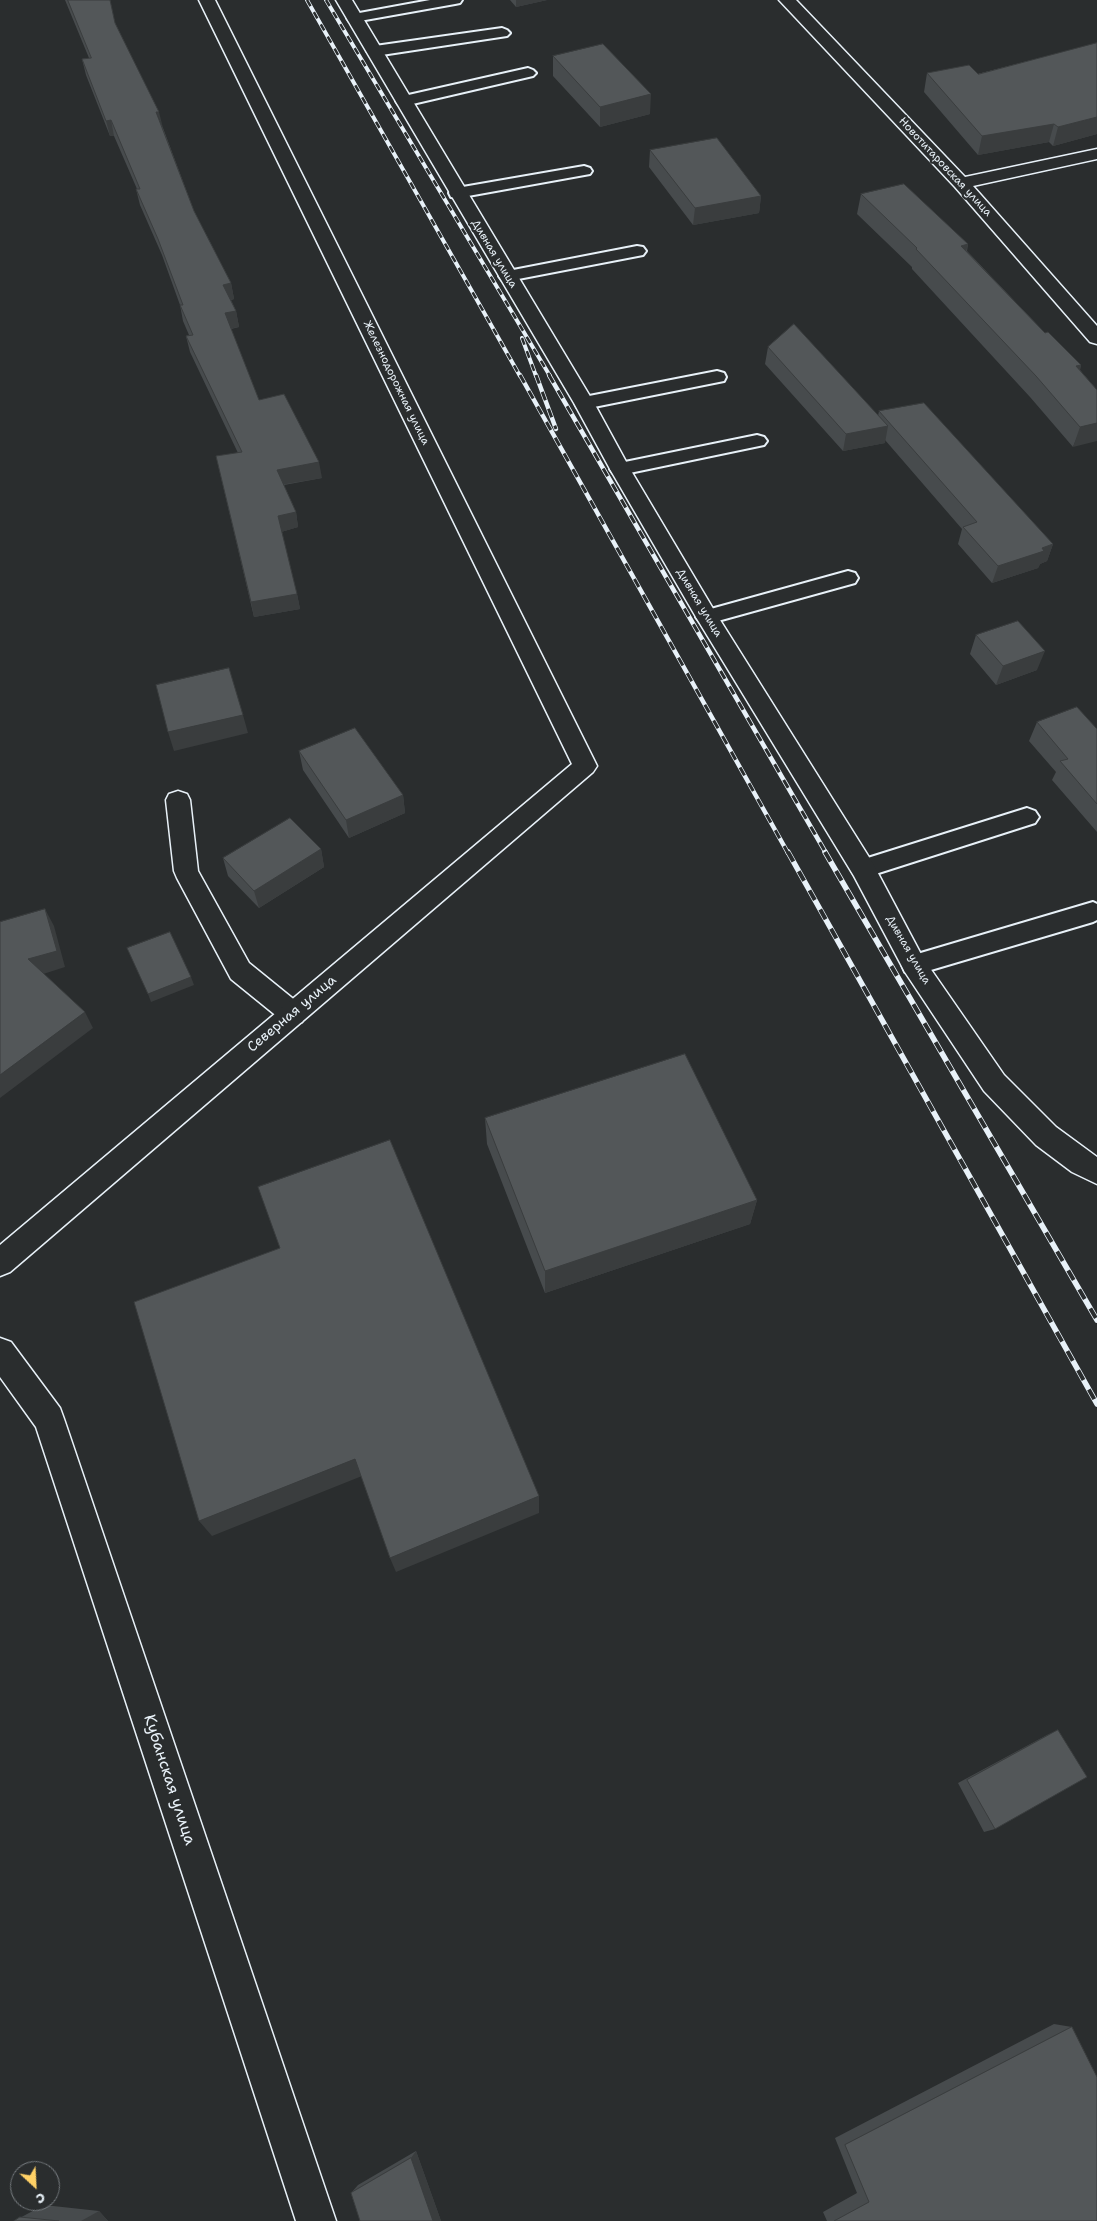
<!DOCTYPE html>
<html>
<head>
<meta charset="utf-8">
<style>
	body { margin:0 }
	#map { position:relative; width:1097px; height:2221px; overflow:hidden; background:#2a2d2e; font-family:"Shantell Sans",sans-serif }
	canvas { display:block }
	.north { position:absolute; left:10px; top:2161px; width:50px; height:50px; box-sizing:border-box; background:#2a2d2e; border:1px solid #767b7f; border-radius:50%; rotate:155deg; font-size:14px; font-weight:700; line-height:20px; text-align:center; color:#e8f1f8 }
	.north::after { content:''; display:block; margin:auto; width:18px; height:22px; background:#ffd166; clip-path:polygon(50% 0,100% 100%,50% 72%,0 100%) }
</style>
</head>
<body>
<div id="map">
<canvas width="1097" height="2221"></canvas>
<div class="north">С</div>
</div>
<script>
const context = document.querySelector('canvas').getContext('2d');
context.lineJoin = 'round';
function trace(path, color, width, dash) { context.strokeStyle = color; context.lineWidth = width; context.lineCap = dash ? 'butt' : 'round'; context.setLineDash(dash || []); context.stroke(path); }
function paint(path, color) { context.fillStyle = color; context.fill(path, 'evenodd'); }
function drawText(font, color, halo, rows, align = 'center') {
  context.font = font + ' "Shantell Sans",sans-serif'; context.lineWidth = 4.5; context.setLineDash([]); context.textBaseline = 'middle'; context.strokeStyle = halo; context.fillStyle = color; for (const [text, x, y, turn = 0] of rows) {
    context.save(); context.translate(x, y); context.rotate((+turn || 0) * Math.PI / 180); context.textAlign = isNaN(turn) ? turn : align; if (halo) context.strokeText(text, 0, 0); context.fillText(text, 0, 0); context.restore();
  }
}
const lane = new Path2D(`
	M430 0H462L460 3 455 4 354 22 349 21 347 18 349 15 354 14Z
	M502 28 507 30 510 33 507 36 375 56 370 54 367 51 370 48 375 46Z
	M528 68 533 70 536 73 533 76 404 106 398 104 396 101 398 98 404 96Z
	M584 166 590 168 592 171 590 174 457 198 451 197 449 193 451 189 457 188Z
	M637 246 643 247 646 251 643 255 508 281 502 280 499 276 502 272 508 271Z
	M717 371 724 373 726 377 724 381 584 409 577 407 575 403 577 399 584 397Z
	M757 435 764 437 767 441 764 445 620 475 613 473 610 469 613 465 620 463Z
	M848 571 855 573 858 578 855 583 707 624 700 622 696 617 700 612Z
	M1027 808 1035 811 1039 817 1035 823 863 878 855 876 851 869 855 862Z
	M1093 902 1097 904V920L1093 922 914 975 905 972 902 965 905 958 914 955Z`);
const street = new Path2D(`
	M336 0H352L594 403 630 469 715 612 872 862 923 958 1004 1075 1056 1127 1097 1157V1184L1072 1172 1036 1145 984 1091 905 972 854 876 696 617 610 469 574 403Z
	M779 0H796L965 177 1097 149V159L973 186 1097 326V344L1090 342 955 187Z
	M178 791 187 794 190 800 198 871 249 963 302 1006 306 1014 302 1022 293 1025 284 1022 231 979 177 878 174 871 166 800 169 794Z
	M0 1338 11 1342 60 1408 64 1419 336 2221H296L36 1427 0 1377Z`);
const secondary = new Path2D(`
	M199 0H215L597 766 593 772 10 1272 0 1276V1245L572 764Z`);
trace(lane, '#e8f1f8', 4);
trace(street, '#e8f1f8', 3);
trace(secondary, '#e8f1f8', 3);
paint(lane, '#2a2d2e');
paint(street, '#2a2d2e');
paint(secondary, '#2a2d2e');
const railFar2 = new Path2D(`
	M307 0 520 376
	M326 0 550 376
	M522 338 536 376`);
const railFar1 = new Path2D(`
	M520 375 788 853
	M536 375 556 429
	M549 375 826 853`);
const rail = new Path2D(`
	M788 852 1097 1404
	M825 852 1097 1320`);
trace(railFar2, '#e8f1f8', 4);
trace(railFar1, '#e8f1f8', 4.5);
trace(rail, '#e8f1f8', 5.5);
trace(railFar2, '#2a2d2e', 2.5, [7]);
trace(railFar1, '#2a2d2e', 3, [9]);
trace(rail, '#2a2d2e', 4, [11]);
paint(new Path2D(`
	M65 0H110L115 23 163 128 194 211 231 283 234 299 231 300 236 311 239 327 231 329 259 400 322 478 284 485 296 512 298 527 281 532 297 594 300 609 254 617 216 456 238 453 190 352 186 336 189 335 183 321 180 305 162 255 140 205 136 189H137L114 136H110L86 75 82 59 89 58Z
	M510 0H547L516 7Z
	M1097 43V134L1053 146 1049 142 978 155 924 92 927 73 978 74Z
	M553 56 650 114 600 127 553 76Z
	M650 150 761 196 759 213 693 225 649 167Z
	M861 194 968 244 967 251 1045 333 1081 365 1080 370 1097 390 1073 447 1030 397 912 269V267L857 214Z
	M768 347 878 416 879 411 1053 544 1047 561 1040 564 1038 568 992 583 958 544 962 529 885 440V443L843 451 765 364Z
	M976 635 1037 670 996 685 970 654Z
	M1037 722 1097 729V832L1052 780 1056 772 1029 741Z
	M299 751 403 795 405 813 349 838 303 770Z
	M321 849 324 867 259 908 228 876 223 858Z
	M485 1118 757 1200 750 1224 545 1293 487 1144Z
	M1058 1730 995 1829 984 1832 958 1783 1047 1735Z
	M1054 2024 1072 2027 1097 2221H827L823 2212 857 2193 835 2138Z
	M416 2151 441 2221H360L351 2193 358 2185Z
	M44 2205 99 2211 108 2221H14Z`), '#474b4d');
paint(new Path2D(`
	M516 0H547L516 7Z
	M651 94 650 114 600 127V107Z
	M156 112H159L163 128Z
	M1097 117V134L1053 146 1058 127Z
	M111 120 114 136H110L106 121Z
	M1054 124 1049 142 978 155 982 136Z
	M761 196 759 213 693 225 695 208Z
	M968 244 963 264 961 246Z
	M231 283 234 299 227 301 223 285Z
	M236 311 239 327 228 329 225 313Z
	M1081 365 1075 385 1076 366Z
	M1097 423V441L1073 447 1080 427Z
	M888 426 885 443 843 451 846 434Z
	M319 462 322 478 280 485 277 470Z
	M296 512 298 527 281 532 278 516Z
	M1053 544 1047 561 1040 564 1038 568 992 583 998 566Z
	M297 594 300 609 254 617 251 602Z
	M1045 651 1037 670 996 685 1003 666Z
	M243 715 248 733 174 751 168 732Z
	M403 795 405 813 349 838 346 820Z
	M321 849 324 867 259 908 254 891Z
	M45 909 54 926 65 967 37 976 28 959Z
	M191 977 194 985 151 1002 148 994Z
	M85 1012 93 1028 0 1098V1075Z
	M757 1200 750 1224 545 1293V1271Z
	M355 1459 362 1476 212 1536 199 1521Z
	M539 1496V1513L396 1572 390 1558Z
	M416 2151 441 2221H433L411 2158Z
	M99 2211 108 2221H81Z`), '#3a3d3e');
const building = new Path2D(`
	M68 0H110L115 23 159 112H156L194 211 231 283 223 285 236 311 225 313 259 400 284 394 319 462 277 470 296 512 278 516 297 594 251 602 216 456 242 452 186 336 193 335 180 305H183L158 239 136 189H140L111 120 106 121 82 59 91 58Z
	M1097 43V117L1058 127 1054 124 982 136 927 73 969 65 978 74Z
	M603 44 651 94 600 107 553 56Z
	M717 138 761 196 695 208 650 150Z
	M904 184 968 244 961 246 1045 333 1048 332 1081 365 1076 366 1097 390V423L1080 427 1036 376 916 249 917 248 861 194Z
	M794 324 888 426 846 434 768 347Z
	M924 403 1053 544 1042 548 1044 551 998 566 963 527 977 522 879 411Z
	M1018 621 1045 651 1003 666 976 635Z
	M229 668 243 715 168 732 156 685Z
	M1077 707 1097 729V804L1060 761 1068 759 1037 722Z
	M355 728 403 795 346 820 299 751Z
	M290 818 321 849 254 891 223 858Z
	M45 909 57 951 28 959 85 1012 0 1075V922Z
	M170 932 191 977 148 994 127 948Z
	M685 1054 757 1200 545 1271 485 1118Z
	M390 1140 539 1496 390 1558 355 1459 199 1521 134 1302 280 1248 258 1187Z
	M1058 1730 1087 1777 995 1829 967 1780Z
	M1072 2027 1097 2077V2221H834L869 2202 845 2145Z
	M411 2158 433 2221H360L351 2193Z
	M20 2217 59 2221H14Z`);
paint(building, '#535759');
trace(building, '#3a3d3e', 1);
drawText('11px', '#e8f1f8', '#2a2d2e', [
	["Новотитаровская улица",945,167,47],
	["Дивная улица",494,254,59],
	["Железнодорожная улица",396,383,64],
	["Дивная улица",699,603,59],
	["Дивная улица",908,950,60]
]);
drawText('14px', '#e8f1f8', '#2a2d2e', [
	["Северная улица",292,1014,-40]
]);
drawText('16px', '#e8f1f8', '#2a2d2e', [
	["Кубанская улица",169,1780,72]
]);
</script>
</body>
</html>
